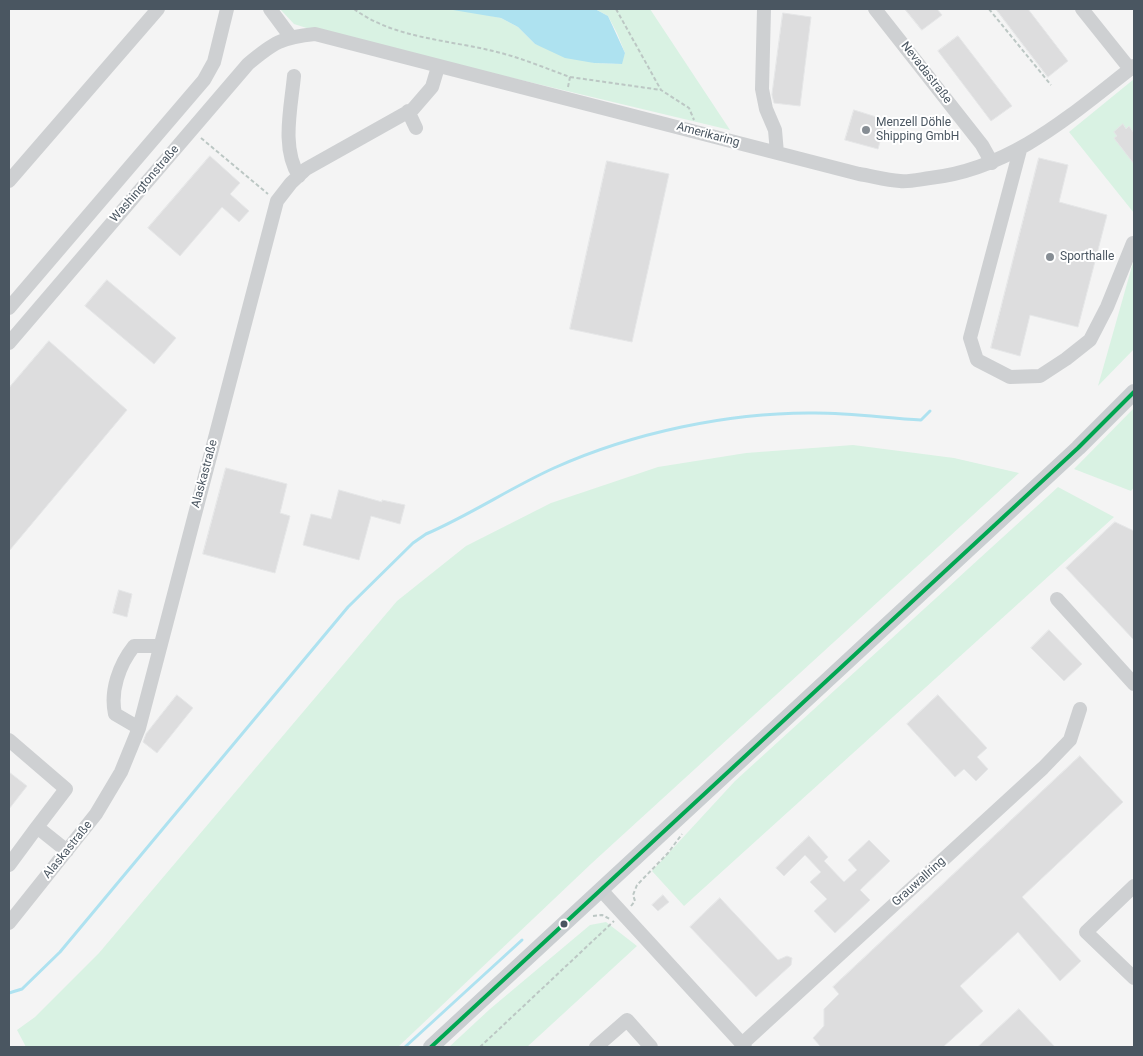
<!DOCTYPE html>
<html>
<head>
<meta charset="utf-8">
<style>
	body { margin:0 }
	#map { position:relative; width:1143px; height:1056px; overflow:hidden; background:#f4f4f4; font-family:Roboto,sans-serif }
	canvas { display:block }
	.frame { position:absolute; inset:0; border:10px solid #4a5661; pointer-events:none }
</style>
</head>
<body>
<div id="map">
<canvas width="1143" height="1056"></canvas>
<div class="frame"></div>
</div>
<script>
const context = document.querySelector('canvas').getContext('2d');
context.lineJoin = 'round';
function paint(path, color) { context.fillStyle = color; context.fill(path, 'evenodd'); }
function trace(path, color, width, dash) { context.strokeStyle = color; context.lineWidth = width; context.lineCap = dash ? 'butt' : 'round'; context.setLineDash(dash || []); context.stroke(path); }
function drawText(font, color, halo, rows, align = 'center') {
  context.font = font + ' Roboto,sans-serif'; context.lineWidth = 4; context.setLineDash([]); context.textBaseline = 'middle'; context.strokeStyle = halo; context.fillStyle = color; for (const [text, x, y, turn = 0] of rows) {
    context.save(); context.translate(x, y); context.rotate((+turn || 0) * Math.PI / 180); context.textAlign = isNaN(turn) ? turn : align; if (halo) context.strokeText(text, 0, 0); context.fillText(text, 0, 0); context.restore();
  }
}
paint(new Path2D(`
	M280 9 462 10 501 18 518 27 535 44 594 63 621 64 625 53 617 33 608 16 595 9H650L730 130 316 31 294 24Z
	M1134 79V213L1069 132Z
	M1134 259V349L1098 386Z
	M1134 408V487L1131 491 1074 469Z
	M853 445 954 458 1019 473 592 863 398 1047H26L17 1030 35 1017 99 953 397 601 466 546 551 503 658 467 746 453Z
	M1058 487 1114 517 684 906 652 871 735 781Z
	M606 922 637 946 527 1047H449L490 1009 590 925Z`), '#d9f2e3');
paint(new Path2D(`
	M447 9H595L608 16 625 53 622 64 594 63 565 58 535 44 518 27 501 18Z`), '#aee2f0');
trace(new Path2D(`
	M9 993 22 989 60 952 348 607 413 543 426 534C470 515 510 488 554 468 632 433 729 412 815 413 851 413 886 418 921 420L930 411
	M405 1047 522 940`), '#aee2f0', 3);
const building = new Path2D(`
	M905 9H937L942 15 922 30Z
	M996 9H1028L1068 61 1048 77Z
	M783 13 811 17 800 106 774 103 772 95Z
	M958 36 1012 106 991 121 938 51Z
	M854 110 886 120 878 149 845 140Z
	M1123 124 1126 129 1129 126 1134 133V164L1114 138 1117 136 1114 132Z
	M210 156 240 183 230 194 249 211 239 222 222 207 180 256 148 228Z
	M1039 158 1068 165 1059 202 1107 215 1078 327 1030 315 1020 356 991 348Z
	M607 161 669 174 632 342 570 329Z
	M107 280 176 338 154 364 85 306Z
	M49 341 127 410 9 551V388Z
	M226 468 287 484 280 513 290 516 275 573 203 554Z
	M339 490 382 502V500L405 505 400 524 371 516 359 560 303 545 311 514 331 519Z
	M1115 522 1134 531V640L1066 568Z
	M119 590 132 594 127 617 113 613Z
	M1049 630 1082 664 1064 681 1031 648Z
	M177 695 193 708 157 753 143 742 146 734Z
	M938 695 987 748 977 757 988 769 976 781 964 769 955 777 907 724Z
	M1080 756 1123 802 1022 897 1081 961 1060 981 1018 932 960 986 983 1011 943 1047H821L813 1038 824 1026V1009L839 994 833 987Z
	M9 772 27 786 9 809Z
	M809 836 828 857 824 861 844 882 857 870 848 860 869 840 890 861 860 890 870 900 835 933 814 911 827 899 810 882 821 872 805 855 784 876 776 868Z
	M663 895 669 902 658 911 652 905Z
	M720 898 778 960 787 956 792 958 791 965 756 997 690 927Z
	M1019 1009 1055 1047H978Z`);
paint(building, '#ddddde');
trace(building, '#e5e6e7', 1);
trace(new Path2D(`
	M354 9C393 38 448 40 493 51 519 57 545 68 570 77L568 87
	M616 9 661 90 689 108 694 120
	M989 9 1051 85
	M570 77 661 90
	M201 138 268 194
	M631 906 635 901 633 895 637 885 668 853 682 834
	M593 916 602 915 610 919
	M480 1047 614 921`), '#bcc7c4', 2, [4, 2.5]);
trace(new Path2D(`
	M270 9 290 36
	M764 9 762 89 766 109 775 130 777 153
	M875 9 982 145 992 163
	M1082 9 1130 69
	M294 76C291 108 281 148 299 176
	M408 111 416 128
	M1020 150 970 338 977 360 1010 377 1040 376 1066 359 1090 340 1107 307 1133 243
	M9 181 158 9
	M9 308 204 80 214 62 227 9
	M9 343 248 64C273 43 282 37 315 34L859 174C872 176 886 180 900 181 910 182 921 179 930 178 1012 169 1072 114 1134 66
	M1057 599 1134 684
	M139 728 115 714C110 691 119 665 134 646H160
	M9 740 66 789 37 827 67 851
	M9 865 37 827
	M1134 886 1086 932 1134 978
	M601 890 745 1047
	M9 923 96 814 121 772 139 728 277 201 291 183 306 169 413 109 432 87 438 67
	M742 1044 1043 768 1070 740 1080 709
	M596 1047 627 1020 651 1047`), '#ced0d2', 14);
trace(new Path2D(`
	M431 1047 1078 448 1134 392`), '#caced1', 16);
trace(new Path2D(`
	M431 1047 1078 448 1134 392`), '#00a651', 4);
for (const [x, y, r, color] of [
	[866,130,5,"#868d94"],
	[1050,257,5,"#868d94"],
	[564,924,4.5,"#4a5661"]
]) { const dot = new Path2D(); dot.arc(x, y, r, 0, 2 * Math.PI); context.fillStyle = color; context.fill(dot); trace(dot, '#fff', 2); }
drawText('12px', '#4a5661', '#fff', [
	["Nevadastraße",926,73,52],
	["Amerikaring",708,135,15],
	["Washingtonstraße",145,184,-49],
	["Alaskastraße",205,474,-75],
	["Alaskastraße",68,850,-51],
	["Grauwallring",919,882,-42]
]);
drawText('12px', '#4a5661', '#fff', [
	["Menzell Döhle",876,123],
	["Shipping GmbH",876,137],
	["Sporthalle",1060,257]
], 'left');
</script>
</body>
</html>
